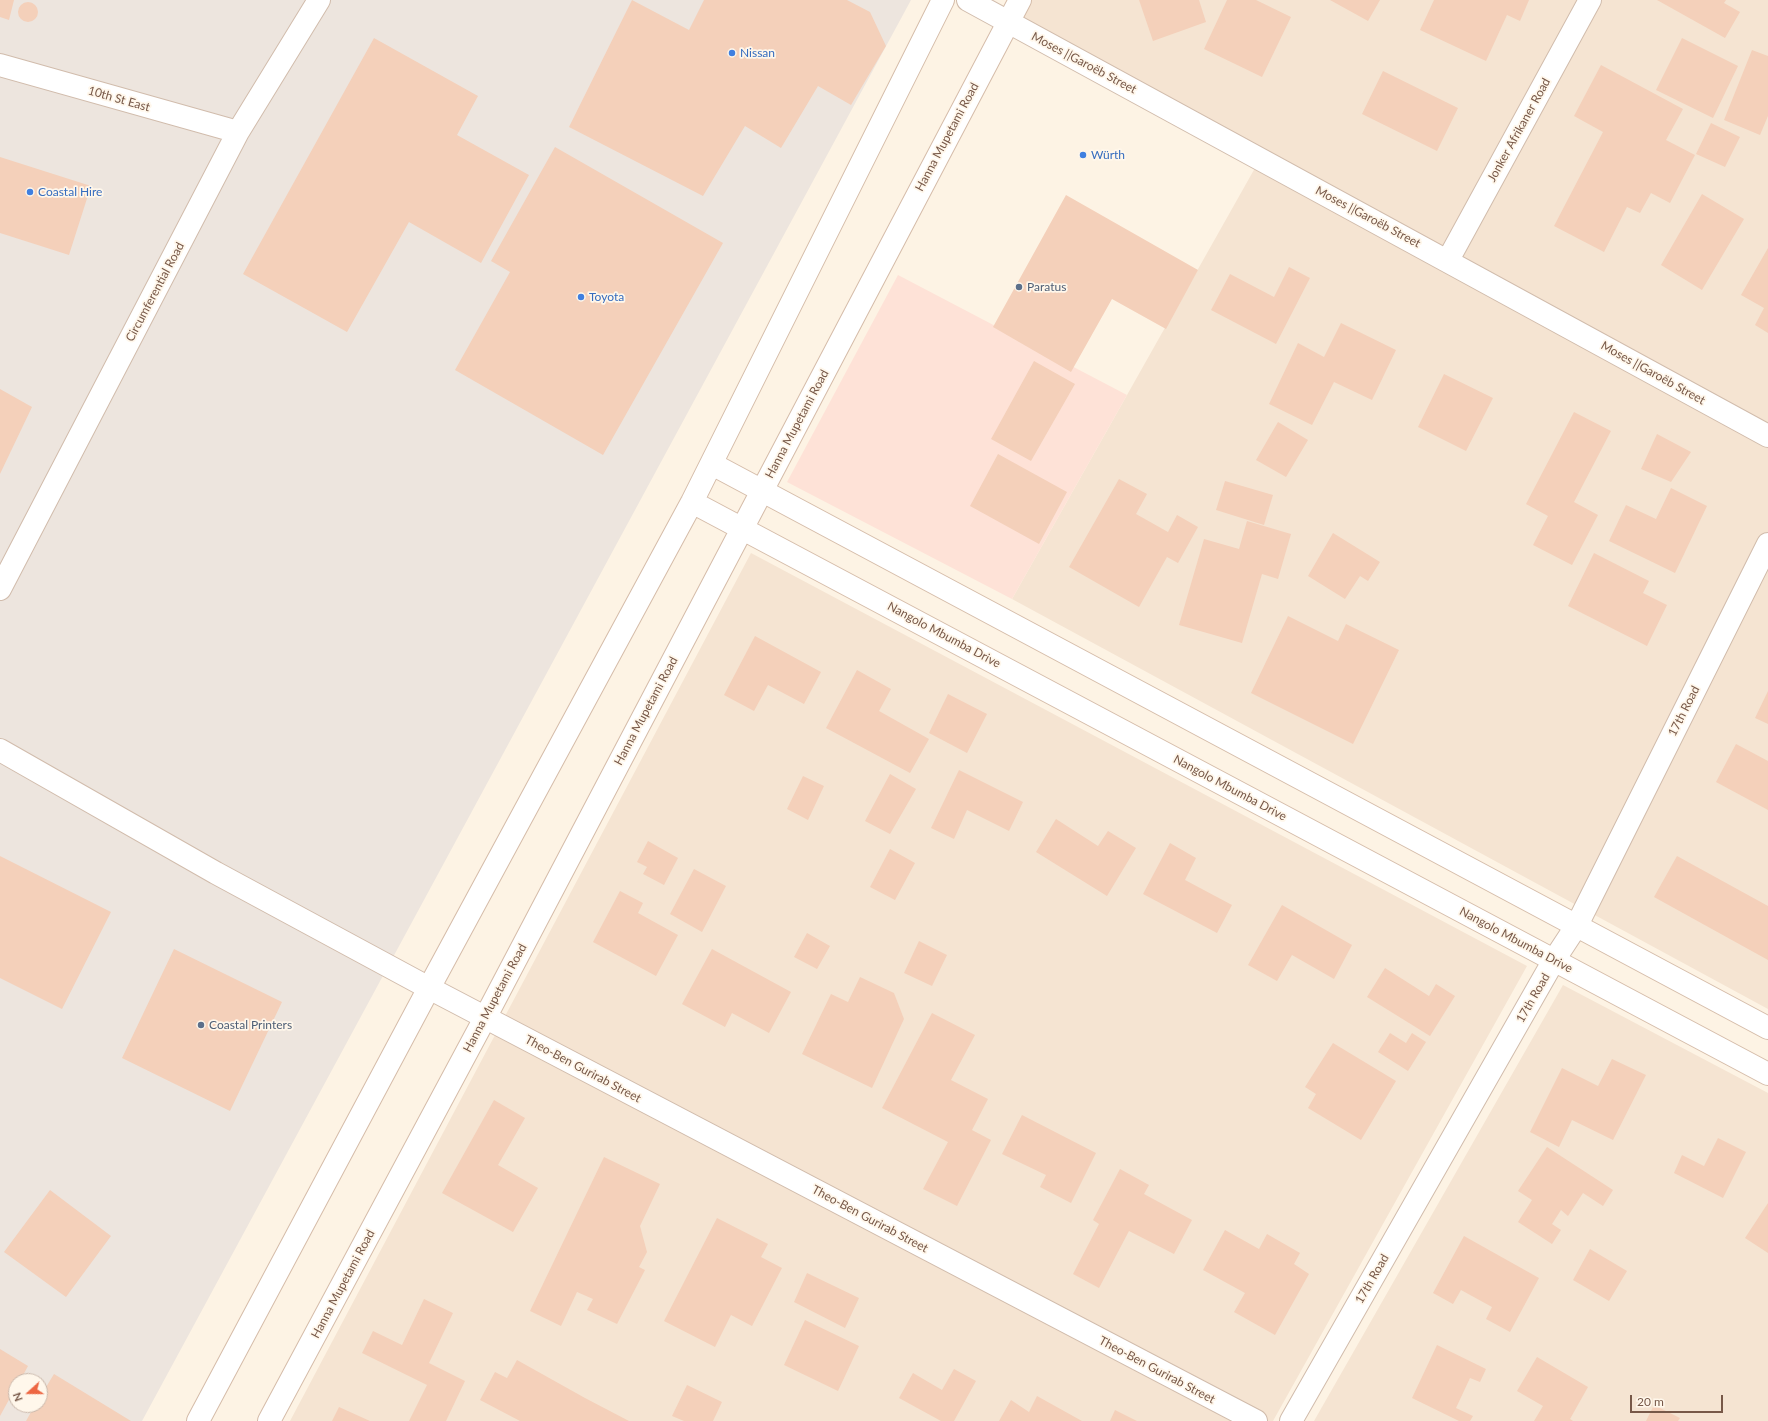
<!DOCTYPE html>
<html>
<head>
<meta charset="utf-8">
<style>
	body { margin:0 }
	#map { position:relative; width:1768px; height:1421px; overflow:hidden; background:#fdf3e4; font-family:Lato,sans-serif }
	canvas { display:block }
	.north { position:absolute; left:8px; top:1373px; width:40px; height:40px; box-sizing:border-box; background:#fff7eb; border:1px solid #c9b7aa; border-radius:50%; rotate:249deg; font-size:11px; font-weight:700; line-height:16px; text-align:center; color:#775848 }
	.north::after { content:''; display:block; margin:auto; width:14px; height:18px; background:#ed6642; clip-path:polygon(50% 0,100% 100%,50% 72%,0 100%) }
	.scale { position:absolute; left:1630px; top:1395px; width:93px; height:18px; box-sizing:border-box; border:2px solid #775848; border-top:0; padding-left:5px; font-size:12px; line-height:14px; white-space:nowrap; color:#775848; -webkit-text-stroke:3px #fff7eb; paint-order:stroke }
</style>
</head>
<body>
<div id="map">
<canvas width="1768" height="1421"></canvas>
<div class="north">N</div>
<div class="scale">20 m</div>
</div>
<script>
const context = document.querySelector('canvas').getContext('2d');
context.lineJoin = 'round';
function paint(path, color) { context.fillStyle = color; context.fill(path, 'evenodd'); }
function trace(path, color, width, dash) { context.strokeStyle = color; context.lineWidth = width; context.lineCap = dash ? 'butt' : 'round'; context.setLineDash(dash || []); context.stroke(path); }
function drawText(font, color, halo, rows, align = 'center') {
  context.font = font + ' Lato,sans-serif'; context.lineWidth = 3.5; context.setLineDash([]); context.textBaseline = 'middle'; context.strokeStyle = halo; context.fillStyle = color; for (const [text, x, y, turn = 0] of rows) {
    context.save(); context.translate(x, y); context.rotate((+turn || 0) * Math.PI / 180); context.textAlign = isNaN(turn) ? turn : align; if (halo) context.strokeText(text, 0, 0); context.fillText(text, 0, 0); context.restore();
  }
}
paint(new Path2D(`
	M1020 0H1768V1009L1012 599 1255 168 1008 22Z
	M751 553 1527 966 1273 1421H290Z
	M1563 985 1768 1093V1421H1314Z`), '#f5e4d2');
paint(new Path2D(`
	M898 275 1127 395 1012 599 787 482Z`), '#fee2d7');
paint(new Path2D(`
	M0 0H911L142 1421H0ZM16 1381H40V1405H16Z`), '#ede5de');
paint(new Path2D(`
	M0 0H14L9 20 0 17Z
	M632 0 689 30 704 0H847L870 12 886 46 851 105 818 86 781 148 745 126 703 196 569 127Z
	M1139 0H1199L1206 22 1153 41Z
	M1227 0H1256L1291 17 1262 77 1204 49Z
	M1330 0H1380L1368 21Z
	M1434 0H1529L1520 21 1507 15 1486 61 1420 30Z
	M1657 0H1726L1724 3 1740 12 1725 38Z
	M18 12a10 10 0 1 1 20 0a10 10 0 1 1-20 0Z
	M374 38 478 96 457 135 529 175 481 263 409 222 347 332 243 274Z
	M1682 38 1738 66 1713 118 1656 90Z
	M1752 50 1768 56V116L1760 135 1724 120Z
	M1601 65 1683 109 1666 140 1695 155 1670 203 1651 193 1640 213 1627 207 1604 252 1554 226 1603 132 1574 116Z
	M1383 71 1458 108 1437 151 1362 114Z
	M1711 123 1740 137 1725 167 1696 154Z
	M555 147 723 243 603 455 455 370 510 272 491 261Z
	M0 157 91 186 69 255 0 233Z
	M1702 194 1744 219 1702 290 1661 265Z
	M1066 195 1198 270 1166 329 1112 299 1071 372 993 327Z
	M1768 248V333L1755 325 1764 308 1741 295Z
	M1289 267 1310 278 1276 344 1211 310 1230 274 1274 297Z
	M1341 323 1396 350 1372 400 1334 382 1312 425 1269 404 1298 343 1324 357Z
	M1034 361 1075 384 1031 461 991 439Z
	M1444 374 1493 398 1466 451 1418 427Z
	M0 389 32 407 0 474Z
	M1574 412 1611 431 1574 502 1598 515 1572 565 1533 545 1548 516 1526 504Z
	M1278 422 1308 440 1286 477 1256 460Z
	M1657 434 1691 452 1671 482 1641 469Z
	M998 454 1067 492 1039 544 970 506Z
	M1119 479 1147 494 1136 514 1168 532 1177 515 1198 527 1178 563 1167 557 1139 607 1069 567Z
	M1225 481 1273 495 1264 525 1216 510Z
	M1671 488 1707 506 1675 573 1609 541 1626 505 1656 519Z
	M1247 521 1291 534 1278 579 1262 574 1242 643 1179 625 1204 539 1239 549Z
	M1333 533 1380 562 1368 581 1360 576 1345 599 1308 576Z
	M1594 553 1649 581 1643 593 1667 605 1647 646 1568 606Z
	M1288 616 1338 641 1346 624 1399 650 1353 744 1251 693Z
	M755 636 821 672 804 704 768 685 754 711 724 695Z
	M857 670 891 689 879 711 929 739 910 773 826 728Z
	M1768 691V724L1755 718Z
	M948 694 987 714 967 753 929 733Z
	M1736 744 1768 761V810L1716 782Z
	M959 770 1023 802 1009 831 967 810 954 839 931 828Z
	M890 774 916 789 890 834 865 821Z
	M803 776 824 786 808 820 787 809Z
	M1056 819 1098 846 1108 831 1136 848 1107 896 1036 852Z
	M648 841 678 858 664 885 643 874 647 867 637 862Z
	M1170 843 1196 858 1185 880 1232 905 1217 933 1143 894Z
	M890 849 915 863 895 900 870 887Z
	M0 856 111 912 62 1009 0 978Z
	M1677 856 1768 906V960L1654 897Z
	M694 869 726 886 702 932 670 914Z
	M620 891 643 903 638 913 678 935 656 976 593 942Z
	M1282 905 1352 945 1334 979 1292 955 1277 981 1248 965Z
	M807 933 830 946 817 969 794 957Z
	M919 941 947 955 932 986 904 973Z
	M174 949 282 1002 230 1111 122 1058Z
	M712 949 791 992 769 1033 732 1013 725 1027 682 1004Z
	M1385 968 1429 996 1436 984 1455 996 1430 1036 1367 997Z
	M860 977 894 993 904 1019 872 1088 802 1054 831 994 848 1002Z
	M932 1013 975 1035 951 1080 988 1099 972 1130 991 1140 957 1206 923 1189 948 1142 882 1108Z
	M1390 1033 1406 1043 1412 1033 1426 1042 1408 1071 1378 1052Z
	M1333 1043 1396 1081 1361 1140 1308 1108 1316 1094 1305 1087Z
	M1612 1059 1646 1075 1613 1140 1572 1120 1559 1147 1530 1132 1562 1068 1598 1086Z
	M494 1100 525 1118 498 1165 538 1188 513 1232 442 1193Z
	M1022 1115 1096 1153 1071 1203 1040 1187 1046 1175 1002 1154Z
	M1718 1138 1746 1152 1723 1198 1674 1173 1682 1155 1704 1166Z
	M1547 1147 1613 1190 1603 1206 1583 1193 1568 1216 1561 1210 1552 1224 1561 1230 1552 1244 1518 1222 1532 1200 1518 1191Z
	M604 1157 660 1184 640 1226 647 1252 639 1267 645 1270 617 1324 587 1310 593 1299 577 1292 561 1326 530 1311Z
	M1120 1169 1149 1185 1144 1194 1192 1220 1174 1254 1129 1231 1099 1288 1073 1274 1099 1224 1093 1220Z
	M50 1190 111 1236 66 1297 4 1252Z
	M1768 1203V1253L1745 1238Z
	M717 1218 768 1244 761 1257 782 1268 752 1326 731 1315 715 1347 664 1321Z
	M1225 1230 1259 1249 1267 1234 1300 1253 1294 1264 1309 1274 1275 1335 1234 1312 1245 1293 1203 1270Z
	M1464 1236 1539 1278 1510 1332 1486 1319 1492 1307 1461 1290 1453 1304 1433 1293Z
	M1590 1249 1627 1271 1609 1301 1573 1280Z
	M807 1273 859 1298 845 1328 794 1302Z
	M424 1299 453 1313 429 1363 465 1381 446 1421H409L427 1385 362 1353 373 1331 402 1345Z
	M805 1320 859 1346 838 1391 784 1365Z
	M1437 1345 1486 1369 1480 1382 1470 1378 1456 1408 1473 1416 1470 1421H1459L1412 1398Z
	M0 1349 28 1366 20 1381H16V1387L0 1416Z
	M1537 1357 1588 1387 1570 1419 1573 1421H1534L1543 1406 1517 1391Z
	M517 1360 585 1398 629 1421H520L480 1400 495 1372 507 1378Z
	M954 1369 976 1381 954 1421H941L899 1398 913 1373 942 1390Z
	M54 1374 131 1421H26L35 1405H40V1397Z
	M687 1385 722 1402 713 1421H684L672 1416Z
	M1037 1396 1082 1421H999L1011 1400 1029 1412Z
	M1654 1405 1680 1418 1678 1421H1646Z
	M339 1407 370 1421H332Z
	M1115 1410 1137 1421H1110Z`), '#f4d0ba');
const street = new Path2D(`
	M968 0 1768 436
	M0 65 238 132
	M1448 260 1590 0
	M0 589 238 132 319 0
	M0 750 216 873 429 988 1256 1421
	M1291 1421 1554 960 1577 925 1768 544`);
const secondary = new Path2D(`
	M712 464 1768 1028
	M692 502 1768 1074
	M198 1421 429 988 692 502 943 0
	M269 1421 485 1018 1020 0`);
trace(street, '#d1bcac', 24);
trace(secondary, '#d5bca9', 24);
trace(street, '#fff', 22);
trace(secondary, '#fff', 22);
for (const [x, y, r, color] of [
	[732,53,4,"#3f7fe0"],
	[1083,155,4,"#3f7fe0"],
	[30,192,4,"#3f7fe0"],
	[1019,287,4,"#5c6f8a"],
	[581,297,4,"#3f7fe0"],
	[201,1025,4,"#5c6f8a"]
]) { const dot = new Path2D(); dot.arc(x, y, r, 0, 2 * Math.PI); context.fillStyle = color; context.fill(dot); trace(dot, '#fff7eb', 1.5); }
drawText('12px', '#366cbe', '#fff7eb', [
	["Nissan",740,53],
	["Würth",1091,155],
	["Coastal Hire",38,192],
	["Toyota",589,297]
], 'left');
drawText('12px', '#775848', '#fff7eb', [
	["Moses ǁGaroëb Street",1084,63,28],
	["10th St East",119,99,16],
	["Jonker Afrikaner Road",1519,130,-61],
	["Hanna Mupetami Road",947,137,-62],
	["Moses ǁGaroëb Street",1368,217,28],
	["Circumferential Road",155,292,-62],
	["Moses ǁGaroëb Street",1653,373,29],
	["Hanna Mupetami Road",797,424,-62],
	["Nangolo Mbumba Drive",944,635,28],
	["Hanna Mupetami Road",646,711,-62],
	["17th Road",1684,711,-63],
	["Nangolo Mbumba Drive",1230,788,28],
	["Nangolo Mbumba Drive",1516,940,28],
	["Hanna Mupetami Road",495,998,-62],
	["17th Road",1533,998,-60],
	["Theo-Ben Gurirab Street",583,1069,28],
	["Theo-Ben Gurirab Street",870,1219,28],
	["17th Road",1372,1279,-60],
	["Hanna Mupetami Road",343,1284,-62],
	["Theo-Ben Gurirab Street",1157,1370,28]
]);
drawText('12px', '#4e5e75', '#fff7eb', [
	["Paratus",1027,287],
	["Coastal Printers",209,1025]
], 'left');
</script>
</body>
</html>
